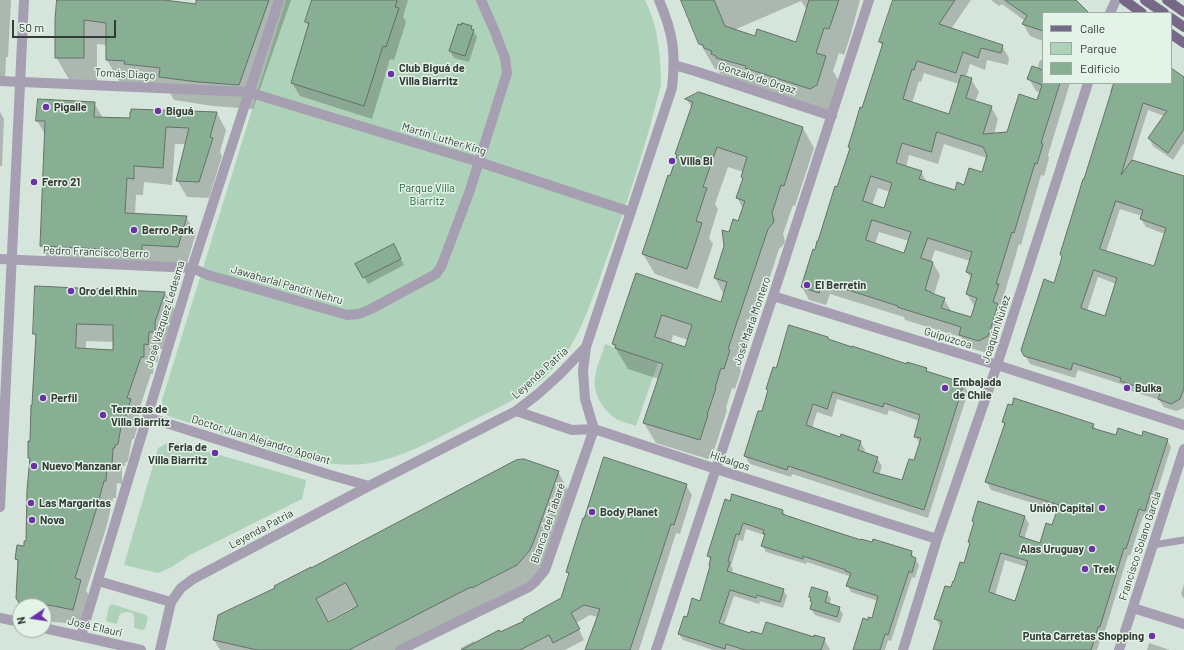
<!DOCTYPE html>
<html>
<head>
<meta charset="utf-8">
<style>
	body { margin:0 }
	#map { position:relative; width:1184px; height:650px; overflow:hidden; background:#d6e5db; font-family:Barlow,sans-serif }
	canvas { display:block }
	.legend { position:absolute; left:1042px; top:12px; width:130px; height:72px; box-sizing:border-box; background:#e4f3e8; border:1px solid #9ea9a1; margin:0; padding:5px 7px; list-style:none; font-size:12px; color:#353b37 }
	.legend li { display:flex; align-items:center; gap:8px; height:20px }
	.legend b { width:20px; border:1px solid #9ea9a1 }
	.north { position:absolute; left:12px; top:598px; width:40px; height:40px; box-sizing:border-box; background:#e4f3e8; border:1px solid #9ea9a1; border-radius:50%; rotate:257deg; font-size:11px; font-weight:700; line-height:16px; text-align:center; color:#353b37 }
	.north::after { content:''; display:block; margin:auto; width:14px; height:18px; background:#6d31a7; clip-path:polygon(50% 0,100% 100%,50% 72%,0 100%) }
	.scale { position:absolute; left:12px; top:20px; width:104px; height:18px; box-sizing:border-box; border:2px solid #353b37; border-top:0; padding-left:5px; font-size:12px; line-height:14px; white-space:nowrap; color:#353b37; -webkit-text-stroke:3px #e4f3e8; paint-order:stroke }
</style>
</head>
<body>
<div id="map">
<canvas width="1184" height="650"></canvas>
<ul class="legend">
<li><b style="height:5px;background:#756987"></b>Calle</li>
<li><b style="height:11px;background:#aed2b9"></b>Parque</li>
<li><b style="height:11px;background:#88ae94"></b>Edificio</li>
</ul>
<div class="north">N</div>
<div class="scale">50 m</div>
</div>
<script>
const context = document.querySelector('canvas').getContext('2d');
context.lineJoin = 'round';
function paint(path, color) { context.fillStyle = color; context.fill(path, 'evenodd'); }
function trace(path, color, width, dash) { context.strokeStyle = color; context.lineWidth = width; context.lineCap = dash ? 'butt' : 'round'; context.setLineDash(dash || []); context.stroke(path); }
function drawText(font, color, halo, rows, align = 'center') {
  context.font = font + ' Barlow,sans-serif'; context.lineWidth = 3; context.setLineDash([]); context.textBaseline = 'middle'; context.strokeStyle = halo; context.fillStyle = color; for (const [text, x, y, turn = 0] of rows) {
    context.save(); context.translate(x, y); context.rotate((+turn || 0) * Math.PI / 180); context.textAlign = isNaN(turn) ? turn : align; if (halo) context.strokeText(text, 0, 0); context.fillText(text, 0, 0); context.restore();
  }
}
paint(new Path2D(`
	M286 0H645C648 7 651 13 653 20 659 39 661 65 661 85 652 119 643 153 632 186 625 209 616 232 608 255 597 285 588 316 572 344 566 355 556 365 547 375 523 399 484 414 454 430 426 444 396 460 364 464 343 466 322 463 301 459L168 416C163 412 163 406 162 400Z
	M605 344 658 363 636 426C630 424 623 422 618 420 604 412 592 393 595 378 596 367 602 355 605 344Z
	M171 441 306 480V482L302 499 190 555 170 568 158 573 124 565 158 448Z
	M112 604 146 615 148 618 145 629 142 630 134 628C135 617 135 608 120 614L119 616 117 624 107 622 106 620 109 606Z`), '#aed2b9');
paint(new Path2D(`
	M0 0H11L8 57H6L5 79H0Z
	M57 0H159L197 6V0H291L253 109 213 106 174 100 169 91 121 84 107 60V45L97 44V82L70 81 56 57Z
	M313 0H408L403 17 406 22 394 60 390 59 372 119 300 96 292 83 309 27 306 22Z
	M682 0H860L850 37 844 55 839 53 833 71 840 83 831 111 727 80 724 75 720 74 718 70 715 69 700 43ZM801 1 807 10 797 43 756 37 734 30Z
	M895 0H971L951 29 1002 46 1009 58 1008 65 987 60 985 70 970 64 966 77 971 79 979 92 975 102 991 107 998 119 994 134 1008 133 1037 101 1040 93 1036 91 1029 79 1037 69 1040 60 1043 61V83H1070L1048 155 1049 158 1044 176 1041 175 1021 245 1019 244 1004 295 1005 297 1001 311 1004 317 995 348 987 353 967 347 961 337 905 320 904 317 830 294 826 305 809 300 802 287 838 188 850 149 849 147 863 109 883 47 880 42ZM924 73 959 84 949 115 912 103 919 81 921 82ZM944 144 987 158 983 173 955 191 927 182 921 172 906 167 909 155 938 164ZM878 188 890 192 885 209 872 205ZM879 232 909 241 905 254 875 244ZM935 250 970 261 967 272 971 279 967 294 974 306 976 307 972 318 951 312V311L944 299 934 295 940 275 933 263 931 262Z
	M991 0H1074L1085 13H1043V41L1030 36 1023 24 1025 21 1002 4 999 6Z
	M471 27 477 37 469 62 454 58 450 51Z
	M1171 70 1184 78V145L1183 144 1173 160 1153 146 1149 138 1164 116 1148 110 1132 161 1184 177V408L1176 411 1164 407 1159 400 1126 389 1124 385 1078 370 1075 378 1030 364 1022 350 1055 284 1112 94 1110 91 1113 83H1171ZM1120 209 1142 216 1141 219 1146 227 1165 234 1154 267 1106 252ZM1098 277 1116 284 1106 317 1087 311Z
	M700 93 803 128 814 148 795 206 793 205 783 234 785 241 784 244 779 249 740 369 741 371 735 389 732 388 726 408 727 410 711 460 656 443 644 423 659 379 628 369 613 344 636 274 721 304 724 295 715 278 739 222 743 209 737 197 743 180 742 177 744 172 728 167 715 204 718 209 709 238 713 244 698 289 655 274 643 254 677 156 676 154 692 108 687 100ZM673 335 688 340 685 348 671 343Z
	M94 103 103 118 131 119 132 110 217 113 226 130 220 152 222 156 209 198 187 197 177 180 186 144H175L172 185 144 182 143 195H136L135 215 186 217 196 233 187 263H50L41 246 45 134 37 121Z
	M0 112 4 119 2 166H0Z
	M397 252 404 265 368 284 357 264Z
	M165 293 175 310 165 340 164 349H158V362H154L153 374H151L138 413 140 417 134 439H132L128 461 125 463V466H122V484L117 483 116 498H113L107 525 86 591 91 598 83 627 65 623 44 621V606H21L19 563 16 559 27 542 30 461 29 458 31 442 37 339 34 334ZM86 341 114 342V351L86 350Z
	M829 341 907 365 926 369 928 373 963 384 968 392 928 518 792 474 791 477 750 464 745 456 762 413 769 392 767 389 776 369ZM837 399 887 415 889 410 919 421 915 436 920 444 914 461 903 482 879 475 882 466 877 458 864 453 865 450 860 441 841 438 812 428 817 412 832 417Z
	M1003 422 1093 424 1096 430 1116 436 1143 437 1167 440 1171 447 1149 518 1143 516 1130 556 1128 555 1104 634H1102L1097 650H934L941 626H940L935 618 965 564 971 545 969 542 975 524 973 521 1025 517 1029 524 1024 539 1041 544 1053 526 1058 511 991 490 987 482 1005 425ZM1005 560 1027 567 1016 602 995 595Z
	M558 472 570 493 547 560 530 587 404 650H220L214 640 219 616ZM352 608 353 610 329 623 328 621Z
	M686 485 692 495 680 534 676 533 639 650H585L598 617 590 615 576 623 584 640 565 650H461V648L474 641 476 643 525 621 561 599 569 576 567 572Z
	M733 495 783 511 786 516 862 542 911 552 919 565 915 578 912 577 891 641 888 640 885 650H854L868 621 872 619 878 601 851 592 848 586 850 578 849 576 807 562 806 564 766 552 763 546 765 536 764 535 746 529 743 541 739 540 731 566 733 569 731 573 783 590 787 596 783 608 760 601 759 604 734 596 724 625 751 634 824 639 830 650H713L683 640 679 634 687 618 700 602 711 562 708 555Z
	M1184 584V599L1181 594Z
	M827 593 831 599 829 605 839 608 843 614 840 623 815 615 811 609 813 604 810 597Z
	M1149 643 1170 650H1147Z`), '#0003');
const building = new Path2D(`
	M57 0H164L196 4V0H269L239 85 198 82 159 77 160 68 124 64 125 61 106 60V23L84 20V58H55V20Z
	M312 0H397L395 7 399 8 386 47 383 46 364 106 291 83 309 23 305 22Z
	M681 0H714L725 26 755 36 757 29 796 42 809 0H839L829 29 824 28 816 53 826 56 817 85 810 89 745 68 746 66 716 58V56L711 54 712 51 704 48 703 45 699 44Z
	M893 0H955L939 24 1003 45 1001 53 981 48 978 58 963 52 956 73 917 61 914 70 912 69 903 99 949 114 961 75 972 78 966 98 992 106 983 134 1007 132 1019 94 1037 100 1042 85 1027 79 1032 66 1043 70V83H1060L1041 143 1043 144 1037 164 1035 163 1014 233 1012 232 996 284H999L993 302 998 304 992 324 988 336 979 341 959 335 961 327 897 307 898 306 823 282 819 293 801 287 813 249 815 250 817 241H818L835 186 837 187 850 148 848 147 854 128 860 107 862 108 883 43 879 42ZM937 132 983 147 987 155 982 172 969 168 964 185 957 182 955 190 919 179 922 171 896 163 902 143 931 152ZM871 176 892 183 884 208 863 201ZM872 220 911 232 904 253 866 240ZM928 238 972 252 966 272 972 274 966 294 977 298 971 317 941 308 945 298 931 293V292L925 290 933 262 921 258Z
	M1005 0H1076L1089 13H1043V31L1022 24 1027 16Z
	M462 23 472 26 471 29 474 30 465 56 449 51 458 24 461 25Z
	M1171 68 1184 77V129L1168 153 1148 138 1167 111 1143 103 1121 175 1132 160 1184 176V388L1180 399 1171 404 1158 399 1160 394 1120 381 1121 378 1073 363 1071 370 1024 356 1021 350 1044 279 1054 283 1062 257 1060 254 1077 199 1083 179H1084L1114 83H1171ZM1116 201 1143 210 1140 219 1166 228 1154 266 1100 249ZM1094 270 1117 278 1105 316 1081 308Z
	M699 92 803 127 784 186 781 185 772 213 774 220 773 223 768 229 728 349 730 350 724 369 721 368 715 388H716L707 415H708L700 440 643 423 663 364 615 348 616 345 612 344 636 273 721 302 727 282 714 278 724 246 722 230 729 232 733 219 738 221 745 201 736 198 743 178 741 177 747 157 717 147 703 187 707 188 696 221 702 223 687 269 642 254 668 175 670 176 677 155 675 154 693 102 685 99ZM662 315 692 325 685 347 655 337Z
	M38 99 95 102 94 117 130 118V112H131V109L217 112 210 137 213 138 199 182 176 181 189 128 166 127 163 168 134 166V179L127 178 125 213 187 216 178 247 142 245V251L40 246 45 121H36Z
	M394 244 401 259 363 278 355 264Z
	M35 286 165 292 155 322V332H149L148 345 144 344V357H141L127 398 131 399 124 422 122 421 118 444 115 445V448H113L112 466H107L106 481H104L97 507 75 578 81 580 73 610 54 606 33 603V606H21L16 598 18 560 15 559 17 545 24 546V541H26L27 490 30 458H28V441H30L31 405H32L36 334H33ZM77 324 113 325V350L76 348Z
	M789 325 828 337V339L852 347V346L907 364V362L927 368 926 371 964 383 924 510 788 466 787 470 744 456 758 411H762L768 390 766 389 773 367 776 368ZM833 392 883 407 884 403 920 415 914 437 921 438 914 460 909 459 902 480 873 472 878 457 858 450 861 441 841 434 840 437 806 425 813 404 827 409Z
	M1014 398 1094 424 1092 428 1116 435 1118 428 1142 436 1143 431 1168 439 1147 504 1145 511 1139 509 1126 549 1124 548 1100 627H1098L1091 650H933L942 621 934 619 945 586 951 587 953 581H954L960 562 964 563 970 543 968 542 974 522 972 521 978 501 1025 516 1019 536 1040 543 1046 523 1052 525 1059 505 985 482 1005 423 1002 422 1008 404 1012 405ZM1001 553 1028 561 1015 601 989 592Z
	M604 457 687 484 674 525 671 524 630 650H585L600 609 584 605 571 613 580 629 553 643 549 635 520 650H461L499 630 500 632 524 621 523 619 561 598 569 573 566 572 583 518H584Z
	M524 459 559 471 535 538 530 550 517 565 472 588 471 587 457 594 349 650H257L213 640 218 615 275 588 274 586 311 567V568L516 460ZM346 583 358 606 328 622 316 599Z
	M732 494 783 510 782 514 830 530 861 540V539L872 542 873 539 912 551 911 556 916 558 912 573 909 571 888 635 885 634 880 650H853L863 618 868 620V617L872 618 878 596 846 586 851 573 845 571 846 570 803 556V559L761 546 765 534H763L764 530 743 523 739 535 736 534 728 561 730 562 727 571 784 589 780 602 757 595 756 598 730 590 719 623 750 633 751 631 762 634 766 622 814 637V635L825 638 821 650H745L726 644 725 649 678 634 684 616 687 617 692 598 700 601 710 566 709 565 711 557 707 556 725 499 730 501Z
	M812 587 828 592 825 602 840 607 837 617 810 609 812 602 810 601 811 598 809 597Z`);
paint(building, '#88ae94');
trace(building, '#647168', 1);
trace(new Path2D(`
	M1153 545 1184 540`), '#a69fb1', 7);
trace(new Path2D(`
	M208 275 347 315 359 314 371 309 436 274 441 267 469 193`), '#a69fb1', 10);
trace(new Path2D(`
	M1110 13 1116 0
	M674 65 695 71 832 116
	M0 81 248 92 479 162 631 212
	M469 193 507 73 505 58 495 32 481 0
	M0 259 192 268 208 275
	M773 296 997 365 1184 425
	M516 411 572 430 594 429 716 469 937 539
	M147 417 327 474 369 486
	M98 581 171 602
	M1133 608 1184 624
	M81 636 192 268 279 0
	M160 650 171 602 181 588 193 579 369 486 516 411 538 394 560 374 586 347 672 88C676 52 673 33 659 0
	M400 650 529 587 535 582 545 570 594 429 585 399 583 371 586 347
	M656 650 773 296 869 0
	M903 650 937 539 997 365 1088 83
	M1119 650 1184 449`), '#a69fb1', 10);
trace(new Path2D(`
	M0 507 24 0
	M0 618 20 622
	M44 628 141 650`), '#a69fb1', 10);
trace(new Path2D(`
	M1124 0 1142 13
	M1145 0 1164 13
	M1167 0 1184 12
	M1171 18 1184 27
	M1171 34 1184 43`), '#756987', 10);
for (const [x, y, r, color] of [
	[391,74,4,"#6d31a7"],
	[46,107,4,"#6d31a7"],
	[158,111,4,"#6d31a7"],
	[672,161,4,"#6d31a7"],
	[34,182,4,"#6d31a7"],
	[134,230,4,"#6d31a7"],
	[807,285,4,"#6d31a7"],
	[71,291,4,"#6d31a7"],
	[945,388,4,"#6d31a7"],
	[1127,388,4,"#6d31a7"],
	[43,398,4,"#6d31a7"],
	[103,415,4,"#6d31a7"],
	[215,453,4,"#6d31a7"],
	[34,466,4,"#6d31a7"],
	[31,503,4,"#6d31a7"],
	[1102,508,4,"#6d31a7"],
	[592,512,4,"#6d31a7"],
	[32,520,4,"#6d31a7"],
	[1092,549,4,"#6d31a7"],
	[1085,569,4,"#6d31a7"],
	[1152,636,4,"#6d31a7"]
]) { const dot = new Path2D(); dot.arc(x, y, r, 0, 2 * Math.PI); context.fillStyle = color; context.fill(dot); trace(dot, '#e4f3e8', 1.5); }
drawText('bold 11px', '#353b37', '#e4f3e8', [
	["Club Biguá de",399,68],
	["Villa Biarritz",399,81],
	["Pigalle",54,107],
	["Biguá",166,111],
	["Villa Bi",680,161],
	["Ferro 21",42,182],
	["Berro Park",142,230],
	["El Berretin",815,285],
	["Oro del Rhin",79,291],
	["Embajada",953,382],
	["de Chile",953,395],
	["Bulka",1135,388],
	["Perfil",51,398],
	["Terrazas de",111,409],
	["Villa Biarritz",111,422],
	["Feria de",207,447,"right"],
	["Villa Biarritz",207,460,"right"],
	["Nuevo Manzanar",42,466],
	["Las Margaritas",39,503],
	["Unión Capital",1094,508,"right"],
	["Body Planet",600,512],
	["Nova",40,520],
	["Alas Uruguay",1084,549,"right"],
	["Trek",1093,569],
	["Punta Carretas Shopping",1144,636,"right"]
], 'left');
drawText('11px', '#353b37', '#e4f3e8', [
	["Tomás Diago",125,74,3],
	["Gonzalo de Orgaz",757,78,18],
	["Martín Luther King",444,139,17],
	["Pedro Francisco Berro",96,252,2],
	["Jawaharlal Pandit Nehru",287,285,16],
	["José Vázquez Ledesma",165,314,-73],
	["José María Montero",752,321,-71],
	["Joaquín Núñez",996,329,-72],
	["Guipúzcoa",948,338,17],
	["Leyenda Patria",540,373,-42],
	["Doctor Juan Alejandro Apolant",261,440,17],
	["Hidalgos",730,461,18],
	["Blanca del Tabaré",548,523,-71],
	["Leyenda Patria",261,529,-28],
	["Francisco Solano García",1140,546,-72],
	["José Ellauri",95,627,13]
]);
drawText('11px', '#205e3a', '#e4f3e8', [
	["Parque Villa",427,188],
	["Biarritz",427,201]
]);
</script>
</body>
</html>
